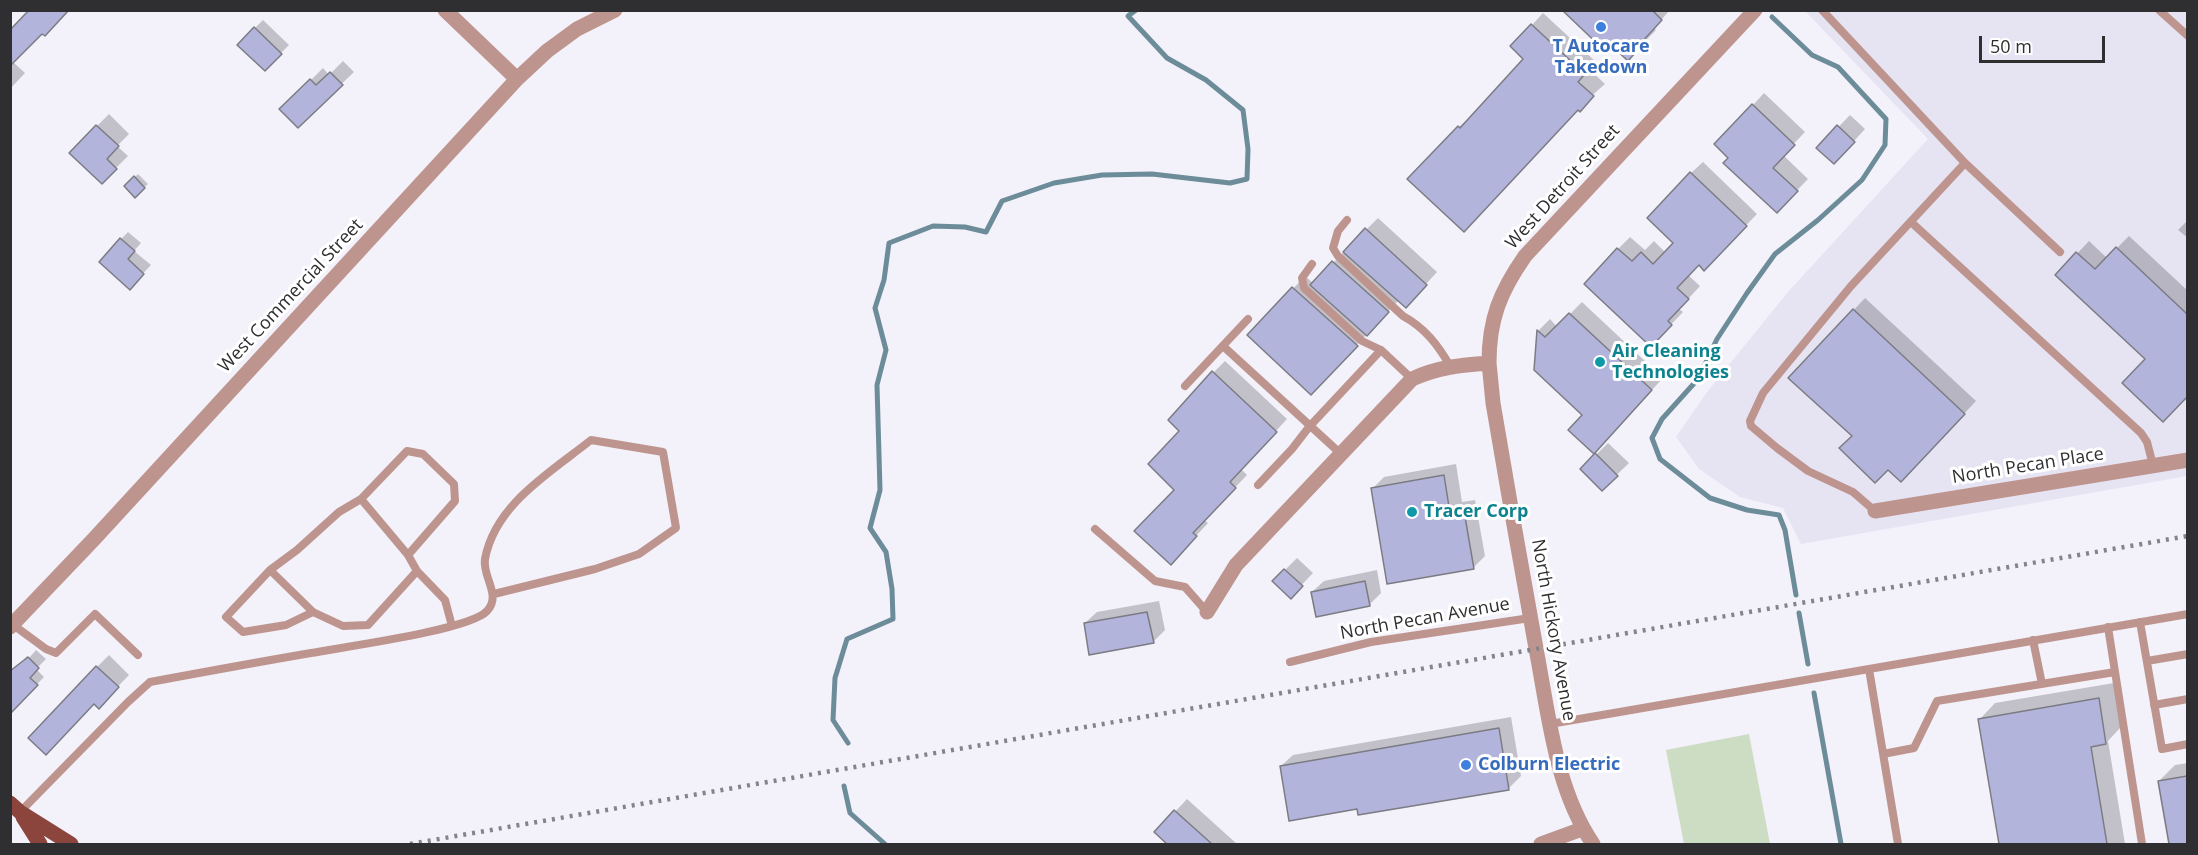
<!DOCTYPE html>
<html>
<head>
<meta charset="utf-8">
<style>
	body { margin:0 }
	#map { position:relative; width:2198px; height:855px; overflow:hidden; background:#f3f1fa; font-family:"Open Sans",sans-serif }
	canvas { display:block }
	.frame { position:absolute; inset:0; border:12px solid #2f2f32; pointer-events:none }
	.scale { position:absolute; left:1979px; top:36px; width:126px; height:27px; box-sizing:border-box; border:3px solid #2f2f32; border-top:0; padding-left:8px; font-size:18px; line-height:21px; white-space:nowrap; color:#2f2f32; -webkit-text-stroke:4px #fff; paint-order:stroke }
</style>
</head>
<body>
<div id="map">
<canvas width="2198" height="855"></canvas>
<div class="frame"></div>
<div class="scale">50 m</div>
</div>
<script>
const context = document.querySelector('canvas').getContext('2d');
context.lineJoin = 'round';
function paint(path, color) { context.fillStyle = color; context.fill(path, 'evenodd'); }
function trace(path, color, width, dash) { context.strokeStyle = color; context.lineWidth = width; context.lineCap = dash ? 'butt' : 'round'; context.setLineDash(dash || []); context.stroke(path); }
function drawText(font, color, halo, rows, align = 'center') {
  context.font = font + ' "Open Sans",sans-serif'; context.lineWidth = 6; context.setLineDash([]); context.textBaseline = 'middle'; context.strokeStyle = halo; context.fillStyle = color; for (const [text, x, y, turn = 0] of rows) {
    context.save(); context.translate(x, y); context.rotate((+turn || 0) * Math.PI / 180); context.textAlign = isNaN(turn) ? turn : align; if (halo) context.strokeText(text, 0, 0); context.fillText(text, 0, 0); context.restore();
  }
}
paint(new Path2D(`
	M1805 11H2187V476L1801 544 1783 508 1740 497 1699 469 1676 437 1707 392 1788 292 1928 139Z`), '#e6e3f3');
paint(new Path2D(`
	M1749 734 1770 844H1684L1666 750Z`), '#ccddc3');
paint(new Path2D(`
	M1564 10H1670L1654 28 1656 30 1628 59 1612 44Z
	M1543 13 1596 62 1589 69 1605 84 1578 108 1475 218 1459 127 1471 116 1472 117 1525 58 1532 25Z
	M263 20 289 45 265 69 239 44Z
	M43 32 13 62 25 73 10 89V33Z
	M343 61 354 72 298 126 282 109 323 68 329 75Z
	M1764 93 1805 132 1783 155 1808 179 1777 211 1730 158 1753 105Z
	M109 114 129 134 117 146 128 156 102 182 97 126Z
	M1850 115 1865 129 1845 151 1818 148Z
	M1703 162 1757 214 1704 269 1699 263 1688 275 1700 286 1679 309 1683 312 1663 333 1618 249 1630 237 1645 250 1654 241 1666 253 1676 242 1691 173Z
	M138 174 148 184 135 196 126 186Z
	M1378 218 1437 272 1417 294 1399 300 1323 381 1249 335 1305 276 1313 283Z
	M2188 220V238L2178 230Z
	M128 232 141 243 134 251 151 265 130 287 121 239Z
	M2129 236 2188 291V397L2057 275 2089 241 2107 258Z
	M1865 298 1976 401 1913 468 1790 378Z
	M1582 302 1663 378 1606 440 1584 415 1535 370 1538 331 1550 319 1557 327Z
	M1225 361 1287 419 1241 469 1247 475 1204 520 1208 523 1182 551 1176 490 1181 431 1213 373Z
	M1608 443 1629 463 1602 489 1582 469Z
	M1456 464 1462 502 1475 500 1485 556 1473 568 1372 489 1384 477Z
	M1297 558 1313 573 1291 596 1274 581Z
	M1377 570 1381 593 1369 605 1312 592 1324 581Z
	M1159 601 1165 630 1153 642 1085 623 1097 612Z
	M36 650 46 659 36 669 44 677 10 712V674L27 656 29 658Z
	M109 655 129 675 99 706 94 702 97 667Z
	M2114 683 2121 727 2108 741 2125 844H2001L1980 719 1995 703Z
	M1511 717 1521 776 1509 788 1359 807 1281 766 1293 755Z
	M2188 763V844H2170L2159 781 2175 765Z
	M1187 799 1237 844H1170L1156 832Z`), '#0003');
trace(new Path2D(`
	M1772 17 1812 55 1838 67 1886 119 1885 145 1862 180 1818 220 1775 254 1747 293 1717 339 1698 379 1662 419 1652 438 1660 459 1710 498 1747 510 1779 515 1785 530 1796 595
	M1799 613 1808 664
	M1814 693 1841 844
	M848 743 833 720 835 678 847 639 893 619 892 589 886 552 870 528 880 490 877 385 886 350 875 308 884 280 889 243 933 226 965 227 986 232 1002 201 1054 183 1102 175 1152 174 1230 183 1247 179 1248 149 1243 110 1206 80 1167 58 1128 16 1136 10
	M844 786 850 813 885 844`), '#6d8c99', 5);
const building = new Path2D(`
	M29 10H69L45 36 42 34 10 66V30Z
	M1562 10H1652L1662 20 1641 43 1643 44 1628 61 1612 46 1606 52Z
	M1531 24 1585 74 1578 82 1594 96 1580 112 1578 110 1464 232 1407 179 1458 126 1460 128 1523 59 1510 46Z
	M254 27 282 54 265 71 237 45Z
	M330 72 343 85 298 128 279 109 310 79 316 85Z
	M1752 104 1795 145 1773 168 1798 191 1777 213 1723 163 1728 158 1714 144Z
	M96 125 119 146 107 159 117 169 102 184 69 153Z
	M1837 125 1855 142 1834 164 1816 148Z
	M1690 172 1747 226 1704 271 1699 265 1677 288 1689 299 1668 321 1672 325 1651 347 1584 284 1617 248 1632 261 1641 252 1653 264 1673 243 1647 218Z
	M134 176 145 188 135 198 124 186Z
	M1365 228 1427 285 1406 308 1343 252Z
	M120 238 135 251 128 259 144 274 130 290 99 262Z
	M2116 247 2187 314V397L2163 422 2122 383 2145 359 2055 275 2076 252 2095 269Z
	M1332 261 1389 312 1367 336 1310 285Z
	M1292 287 1358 346 1311 395 1247 335Z
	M1853 309 1965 414 1901 482 1888 470 1875 483 1839 448 1852 436 1788 378Z
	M1569 313 1652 390 1594 454 1568 430 1582 415 1534 370 1537 330 1545 337Z
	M1212 371 1277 432 1230 482 1236 488 1193 533 1197 536 1171 565 1134 531 1174 490 1148 464 1179 431 1168 420Z
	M1595 453 1618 476 1602 491 1580 469Z
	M1444 475 1450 513 1464 511 1474 569 1387 584 1371 488Z
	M1284 569 1303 586 1291 599 1272 581Z
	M1365 581 1370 606 1316 617 1311 592Z
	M1147 612 1154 643 1089 655 1084 623Z
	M28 657 39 668 30 678 38 685 10 714V671Z
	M96 666 119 687 99 709 94 704 46 755 28 738Z
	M2099 698 2106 744 2091 747 2107 844H1999L1978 719Z
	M1499 728 1509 790 1358 815 1357 809 1289 821 1280 766Z
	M2187 776V844H2169L2158 781Z
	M1174 810 1212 844H1167L1154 832Z`);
paint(building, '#b3b4db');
trace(building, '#7b7b83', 1.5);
trace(new Path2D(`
	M1822 10 1965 163 2060 252
	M2159 10 2188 36
	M1347 220 1338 231 1333 248 1338 256 1403 316C1425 328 1438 345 1450 366
	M1911 222 2141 433 2147 442 2153 465
	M1312 264 1302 278 1304 288 1362 341 1381 350 1412 379
	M1223 346 1341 454
	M1185 386 1248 319
	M1258 485 1292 449 1309 427 1381 350
	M1875 511 1853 492 1808 471 1777 448 1751 426 1750 421 1763 393 1851 286 1965 163
	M1095 529 1155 581 1185 587 1207 612
	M408 555 455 501 454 484 423 454 407 451 361 499 408 555 417 571 445 600 452 626
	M270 570 313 612 343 626 368 625 417 571
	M313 612 286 625 243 632 226 617 270 570 297 550 339 512 361 499
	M2140 622 2162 749 2188 744
	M12 624 46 649 56 653 95 614 138 655
	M2108 627 2142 844
	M2033 640 2042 684
	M2147 661 2188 654
	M1290 662 1371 642 1530 618
	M1869 669 1898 844
	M2154 705 2188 699
	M1550 724 2188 614
	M1883 754 1914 748 1937 701 2115 672
	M20 812 128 702 150 682C204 672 258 662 311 653 343 647 470 630 487 611 502 595 482 577 485 559 495 504 551 472 591 440L663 452 676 528 639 554 595 569 494 594`), '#be958e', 8);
trace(new Path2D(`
	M445 10 517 79
	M1489 363 1493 403C1507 487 1522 570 1537 654 1549 717 1556 790 1593 844
	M1875 511 2188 460
	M1207 612 1236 565 1412 379C1438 367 1461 365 1489 363 1489 319 1500 292 1525 256L1755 10
	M10 627 94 539 517 79 547 51 577 29 615 10
	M1541 844 1582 829`), '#be958e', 15);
trace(new Path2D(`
	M10 803 20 812 71 844
	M23 817 40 844`), '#8c453d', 15);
trace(new Path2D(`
	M410 844 2188 536`), '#848389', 4.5, [3, 6]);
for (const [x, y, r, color] of [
	[1601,27,6,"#3f7fe0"],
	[1600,362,6,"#0f9aa8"],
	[1412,512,6,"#0f9aa8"],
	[1466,765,6,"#3f7fe0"]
]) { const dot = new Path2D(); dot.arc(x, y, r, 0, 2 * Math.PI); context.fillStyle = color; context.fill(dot); trace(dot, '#fff', 2); }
drawText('bold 18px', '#366cbe', '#fff', [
	["T Autocare",1601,47],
	["Takedown",1601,68],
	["Colburn Electric",1478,765,"left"]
]);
drawText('18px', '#2f2f32', '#fff', [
	["West Detroit Street",1563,187,-48],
	["West Commercial Street",291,296,-47],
	["North Pecan Place",2028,466,-9],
	["North Pecan Avenue",1425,619,-10],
	["North Hickory Avenue",1553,630,80]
]);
drawText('bold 18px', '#0d838f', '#fff', [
	["Air Cleaning",1612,352],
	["Technologies",1612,373],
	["Tracer Corp",1424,512]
], 'left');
</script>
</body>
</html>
